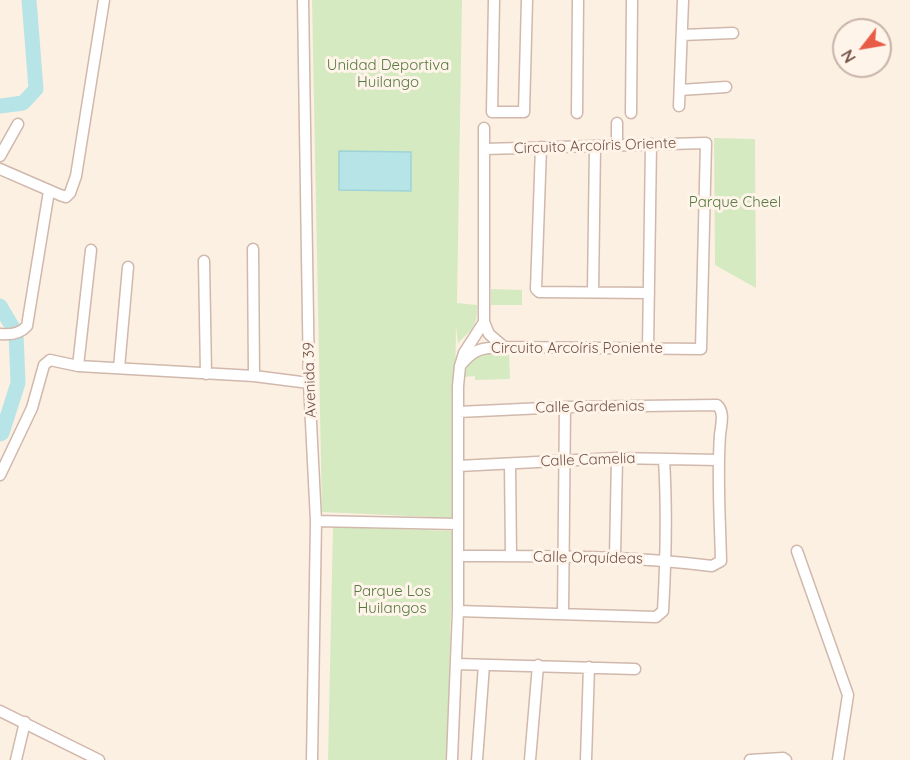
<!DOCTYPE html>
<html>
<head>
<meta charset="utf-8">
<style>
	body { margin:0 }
	#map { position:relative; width:910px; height:760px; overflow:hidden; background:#fcf0e3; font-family:Quicksand,sans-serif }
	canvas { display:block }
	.north { position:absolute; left:832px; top:18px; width:60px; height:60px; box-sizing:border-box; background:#fff4e9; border:2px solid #c7b4a9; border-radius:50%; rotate:239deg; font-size:16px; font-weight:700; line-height:24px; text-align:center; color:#745449 }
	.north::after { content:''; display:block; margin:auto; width:21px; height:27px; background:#e75b47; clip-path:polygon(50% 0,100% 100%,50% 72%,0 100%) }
</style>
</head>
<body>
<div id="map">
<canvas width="910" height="760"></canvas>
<div class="north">N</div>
</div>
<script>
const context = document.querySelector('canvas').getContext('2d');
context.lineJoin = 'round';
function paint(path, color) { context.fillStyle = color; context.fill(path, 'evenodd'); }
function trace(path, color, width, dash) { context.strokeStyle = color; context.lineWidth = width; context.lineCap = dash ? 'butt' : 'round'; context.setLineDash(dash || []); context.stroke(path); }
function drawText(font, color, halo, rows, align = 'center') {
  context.font = font + ' Quicksand,sans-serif'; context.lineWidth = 6; context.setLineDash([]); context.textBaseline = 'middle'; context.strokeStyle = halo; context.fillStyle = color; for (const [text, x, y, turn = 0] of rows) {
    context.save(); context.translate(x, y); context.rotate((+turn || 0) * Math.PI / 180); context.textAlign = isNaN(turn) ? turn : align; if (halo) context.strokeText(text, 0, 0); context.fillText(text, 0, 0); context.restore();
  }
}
paint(new Path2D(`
	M312 0H462L457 303 477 305C477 315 477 326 468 333 464 337 461 339 458 344L456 327 453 518 322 512Z
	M714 138 755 139 756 288 715 265Z
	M491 289 522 290V305H491Z
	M509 351 510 379 475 380V376L465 377C466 352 489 352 509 351Z
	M333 527 453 531 447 760H328Z`), '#d6eac1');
const water = new Path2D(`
	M339 151 411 152V191L339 190Z`);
paint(water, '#b7e4e6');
trace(water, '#9ed4d8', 1.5);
trace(new Path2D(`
	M0 106 23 103 36 89 29 0
	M0 306 16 333 18 383 2 433 0 434`), '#b7e4e6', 15);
const minor = new Path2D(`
	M303 0 309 383 316 521 312 760
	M494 0 492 112H524L527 0
	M682 35 733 33
	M680 90 726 87
	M679 106 683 0
	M577 113 578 0
	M631 113 632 0
	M617 123V145
	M541 147 536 289 539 292 649 293
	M0 156 18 124
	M0 169 60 195 66 197 70 193 76 176 104 0
	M253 249 254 376
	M204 261 206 374
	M593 292 595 146
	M484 322 489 334 504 347
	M0 334C10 335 20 334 27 326L49 191
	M648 348 651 144
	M78 366 91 250
	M460 366C474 348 482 348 504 347L701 349 706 143 484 149
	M119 368 128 267
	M510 464 511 556
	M458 466 617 458 718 460
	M0 475 32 408 44 365 50 360 78 366 254 376 309 383
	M316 521 457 524
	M797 551 848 695 838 760
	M458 556C543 556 628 555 712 566L721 561C720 519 717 477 720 435 721 425 725 412 717 405L565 407 458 412
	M615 557 617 458
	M458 611 656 617 663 611C666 560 667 510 664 459
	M563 613 565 407
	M456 664 635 669
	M0 711 99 760
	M16 760 25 722
	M452 760 458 611V386L460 366 464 353 484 322V128
	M477 760 484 665
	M530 760 538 665
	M586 760 589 667
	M750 760 783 758 786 760`);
trace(minor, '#d0b8ac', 13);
trace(minor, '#fff', 10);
drawText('15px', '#577a41', '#fff4e9', [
	["Unidad Deportiva",388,65],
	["Huilango",388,82],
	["Parque Cheel",735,202],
	["Parque Los",392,591],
	["Huilangos",392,608]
]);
drawText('15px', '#745449', '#fff4e9', [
	["Circuito Arcoíris Oriente",595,146,-2],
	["Circuito Arcoíris Poniente",577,348],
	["Avenida 39",310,380,-92],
	["Calle Gardenias",590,407,-1],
	["Calle Camelia",588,460,-2],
	["Calle Orquídeas",588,558,1]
]);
</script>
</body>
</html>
